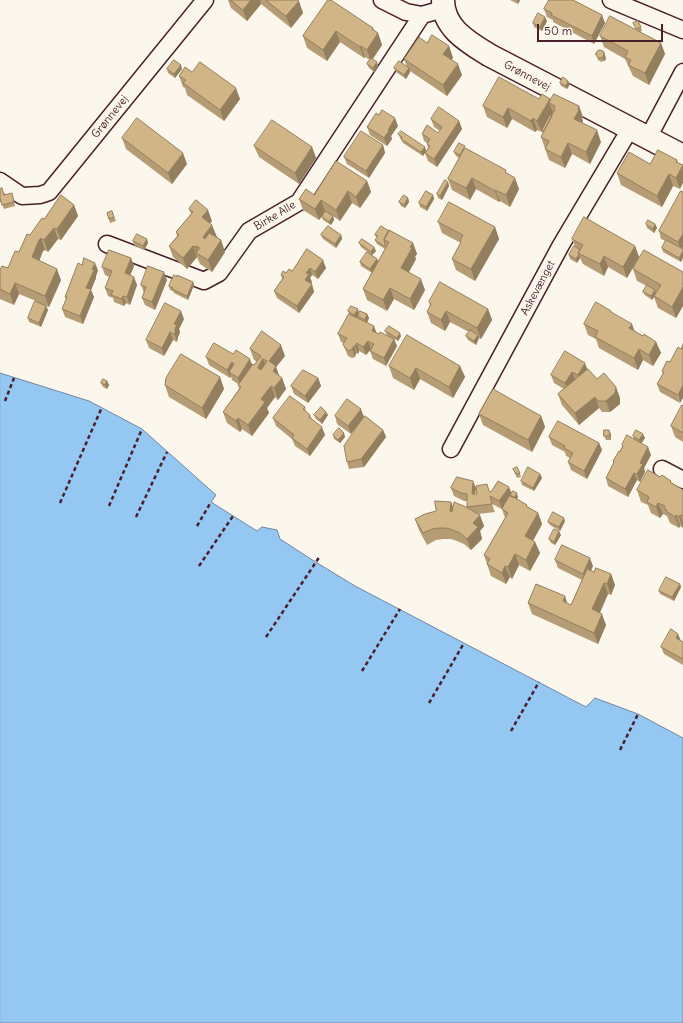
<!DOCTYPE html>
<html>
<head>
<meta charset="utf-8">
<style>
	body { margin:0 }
	#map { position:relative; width:683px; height:1023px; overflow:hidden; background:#fbf7ec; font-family:Delius,sans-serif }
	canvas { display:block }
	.scale { position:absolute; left:537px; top:24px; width:126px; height:18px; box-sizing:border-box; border:2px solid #4a1f2b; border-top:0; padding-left:5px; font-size:12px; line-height:14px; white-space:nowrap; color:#4a1f2b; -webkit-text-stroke:3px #fbf7ec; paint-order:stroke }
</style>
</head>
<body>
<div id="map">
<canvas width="683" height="1023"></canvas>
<div class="scale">50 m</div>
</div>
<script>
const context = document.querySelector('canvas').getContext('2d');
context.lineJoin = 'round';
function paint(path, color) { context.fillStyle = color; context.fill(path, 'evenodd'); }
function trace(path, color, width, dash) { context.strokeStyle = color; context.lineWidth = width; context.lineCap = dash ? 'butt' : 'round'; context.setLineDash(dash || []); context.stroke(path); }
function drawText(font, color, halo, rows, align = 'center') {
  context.font = font + ' Delius,sans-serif'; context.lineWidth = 3; context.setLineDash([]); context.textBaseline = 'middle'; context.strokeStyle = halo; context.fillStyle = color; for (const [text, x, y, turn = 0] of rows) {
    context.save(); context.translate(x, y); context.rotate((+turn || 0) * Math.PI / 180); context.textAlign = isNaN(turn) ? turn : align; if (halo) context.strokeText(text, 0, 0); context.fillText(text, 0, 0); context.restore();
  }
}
const water = new Path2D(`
	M0 373 89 401 142 429 216 495 211 502 257 531 262 527 277 530 280 539 314 561 355 586 586 707 595 698 638 714 683 738V1023H0Z`);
paint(water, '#94c8f2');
trace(water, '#7684a2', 1);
const street = new Path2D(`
	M382 0 406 12 422 15 443 9
	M611 0 683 30
	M648 138 683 72
	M0 181 22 196 40 195 49 192 205 0
	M107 244 204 281 219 273 249 231 299 202 422 15
	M451 449 561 245 630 129
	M662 469 683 480`);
const secondary = new Path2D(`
	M443 0C443 28 468 42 489 55L683 156`);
trace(street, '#4a1f2b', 19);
trace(secondary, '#4a1f2b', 25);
trace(new Path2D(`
	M5 401 14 378
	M60 503 102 407
	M109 506 142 429
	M136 517 167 452
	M197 526 211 502
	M199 566 233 516
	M266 637 320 556
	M362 671 400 609
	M429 703 464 643
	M511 731 539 682
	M620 750 638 714`), '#4a1f2b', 2.5, [4, 3]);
trace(street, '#fbf7ec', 16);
trace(secondary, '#fbf7ec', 22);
paint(new Path2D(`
	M228 0H297L303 13 291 28 261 4 247 21 231 8Z
	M328 0 378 33 382 45 373 59 378 66 374 72 369 68 367 64 370 60 365 57 364 58 340 42 327 61 307 48 303 36Z
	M510 0H520L518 4Z
	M544 9 605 23 594 44 553 22V20L547 17Z
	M547 21 542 31 534 27 533 23Z
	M633 23 641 27 642 31 640 32 661 43 665 54 649 85 633 76 625 59 604 47 600 36 637 30Z
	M427 43 449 46 453 58 451 59 462 75 447 96 410 71V72L406 79 396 72 394 68 407 67 404 59Z
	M596 53 606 59 604 61 601 62 598 60Z
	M167 69H182L175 78 168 73Z
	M192 72 240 99 224 121 187 95 185 88 183 87 179 76Z
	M560 83 570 84 567 89 561 86Z
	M539 99 550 101 583 117 582 119 583 121 582 123 601 142 590 164 572 154 565 168 549 160 541 137 543 133 542 131V132L537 130 535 132 512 119 507 128 487 117 483 106Z
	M431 119 459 121 462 129 437 167 428 161 425 153 428 148 427 144V143L424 141 422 134 438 133 440 131 434 127Z
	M398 126 391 136 392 139 387 146 370 135 367 127Z
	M398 134 425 147 426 151 423 156 403 143Z
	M122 138 187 164 172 184 126 149Z
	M383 145 385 153 369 178 347 164 344 157Z
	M254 146 312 147 316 158 299 184 259 157Z
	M465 148 507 173 519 189 510 207 500 201 499 202 476 189 470 200 452 190 448 179 459 158 456 156 454 152Z
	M677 160 680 189 673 186 662 207 621 185 617 173 650 164Z
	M367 181 371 192 360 208 352 203 340 221 333 216 334 220 331 225 323 220 322 217 319 220 303 210 299 199Z
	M448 182 449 186 442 200 438 198 437 194Z
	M0 189 4 195 13 197 15 206 4 209 1 202H0Z
	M681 191 683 247 682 249 681 262 663 252 662 248 666 241 661 239 659 231Z
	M433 195 434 199 427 211 420 207 419 203Z
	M408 198 409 202 405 208 401 206 399 202Z
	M74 205 78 216 61 240 58 239 48 252 45 250 43 251 39 261 61 280 49 307 46 306 48 310 41 327 29 322 28 318 36 301 19 294 14 305 0 299V270L8 268 30 235 44 219Z
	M189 209 212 221 210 223 217 237H216L221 240 225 252 212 272 200 264 197 257 187 269 173 257 169 246 177 236 176 232 191 214Z
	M112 211 116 221 110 223 107 213Z
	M438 222 495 227 499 239 475 281 456 270 452 259 461 243 442 233Z
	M646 224H655L657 228 654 233 647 228Z
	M389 231 413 243 417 254 415 257 416 259 409 272 425 290 414 310 394 299 387 311 367 300 363 289 372 273 361 266 360 262 369 253 361 247 359 243 376 251 372 255 377 259 378 261 385 249 377 244 375 240 377 238 375 235Z
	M321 235H341L342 239 336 248 323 239Z
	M147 239 148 243 144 250 134 245 133 241Z
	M572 239 635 246 639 257 627 278 608 267 604 276 583 264 580 258 577 263 570 259 569 255 575 247Z
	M307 249 326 268 318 279 312 275 310 278 312 282 311 283 314 292 299 313 277 298 274 291 282 279 281 275 292 271Z
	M131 258 134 266 130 275 137 285 130 305 126 303 124 306 114 302 113 298 108 296 105 288 109 277 105 275 102 267Z
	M82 265 98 270 96 276V278L91 290 94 297 83 324 65 317 62 309 66 300 65 297Z
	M633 269 683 272V306L676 318 658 308 654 297 652 300 645 295 643 292 647 286 637 281Z
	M167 280 155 310 145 305 142 298 144 293 141 285Z
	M193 282 194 285 188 300 174 293 173 291 170 290 169 286Z
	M429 302 488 309 492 320 481 339 479 338 476 345 468 340 466 336 469 332 450 322 445 331 431 323 427 312 430 306Z
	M348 311 367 314 369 318 367 323 376 333 379 334 387 335 385 331 401 336 398 341 394 339 397 346 386 366 373 359 370 351 371 349 366 355 359 351 358 354 356 353 355 357 352 358 348 356 343 344 344 343 341 342 338 334 349 314Z
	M612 313 635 332 643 336 656 342 661 353 653 366 643 360 638 370 599 348 596 339 588 335 584 324Z
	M184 319 179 329 180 332 178 337 177 342 173 340 164 356 149 348 146 340Z
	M250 349 285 356 276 367 279 376 282 378 286 389 278 400 275 397 267 408 269 413 252 436 242 429 240 432 227 423 223 412 239 389 238 384 232 380 231 376 230 378 209 365 206 357 233 354 254 365 257 362 254 360Z
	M667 361 680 403 660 392 657 384 663 374 662 371Z
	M389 366H460L465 377 453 398 420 379 414 390 393 378Z
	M588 369 597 379 620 398V404L610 412H602L599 408 579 425 562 405 558 394 564 389 554 383 551 375Z
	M220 377 224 389 206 419 169 397 165 385Z
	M318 378 321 386 308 403 294 394 291 386Z
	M107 381 109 385 107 389 103 387 101 383Z
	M683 406V442L675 437 671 426Z
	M305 407 306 412 310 415 312 420 325 435 310 456 295 446 292 439 276 426 273 418Z
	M479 414 541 416 545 427 532 452 483 425Z
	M314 415H328L322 424 316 419Z
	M335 416 364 417 351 434 337 424Z
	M383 430 386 437 364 467 349 469 347 462Z
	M611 434V440H606L604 436Z
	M333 435 345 437 340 443 334 439Z
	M633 436 645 438 641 443 651 455 644 468 645 472 640 482 637 480 628 497 608 486 606 478 614 464 613 461 622 447V445L634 439Z
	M549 437 599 443 602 450 587 479 571 470 568 462 570 458 566 456 565 452 552 445Z
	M513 469 520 473 521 477 517 478Z
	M540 474 542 478 534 491 522 485 521 481Z
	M672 484 683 490V528L680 526 679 528 670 523 667 516 663 514 660 518 651 513 648 505 641 502 637 490Z
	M451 488H476L475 494 489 492 512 493 518 497 517 499 528 507 538 513 542 524 533 541 535 542 540 553 530 571 519 565 512 579 510 577 506 584 491 576 484 555 505 518 502 509 492 504 495 512 478 514 484 526 480 531 482 539 471 550 464 544 457 541 451 539H443L436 540 427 545 419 530 415 519 436 511 451 502 453 507H467V501H464L454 496Z
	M565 521 560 531 550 525 548 522Z
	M561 535 555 545 551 543 549 539Z
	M555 560 593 566 591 571 594 572 611 574 615 585 611 595 608 594 600 613 606 625 598 644 532 614 528 603 568 604 571 605 582 580 558 568Z
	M680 584 681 587 674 601 660 594 659 591Z
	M678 634 680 640 683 642V665L664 654 661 647Z`), '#b59c74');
paint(new Path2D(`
	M251 0H260L261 4 247 21 243 10Z
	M517 0H520L518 4Z
	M299 1 303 13 291 28 286 16Z
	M602 15 605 23 594 44 592 36Z
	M545 17 547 21 542 31 540 27Z
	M373 28 376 37 378 33 382 45 371 61 367 50Z
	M336 31 340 42 327 61 323 50Z
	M661 43 665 54 649 85 645 73Z
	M361 46 365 57 364 58 360 47Z
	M449 46 453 58 448 65 443 54Z
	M604 51 606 59 604 61 603 57Z
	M377 62 378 66 374 72 373 68Z
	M458 64 462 75 447 96 443 85Z
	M181 65 182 69 175 78 174 74Z
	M409 68 410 72 406 79 404 75Z
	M568 81 570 84 567 89 566 86Z
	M236 88 240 99 224 121 220 110Z
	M550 99 552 104 549 103 553 112 542 132 537 121Z
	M579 106 583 117 582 119 583 121 578 130 574 119Z
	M508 108 512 119 507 128 503 117Z
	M395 118 398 126 391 136 392 139 387 146 384 138 388 130Z
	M533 118 537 130 535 132 531 121Z
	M459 121 462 129 437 167 434 159Z
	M597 130 601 142 590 164 586 152Z
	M568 143 572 154 565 168 561 157Z
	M383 145 385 153 369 178 366 171Z
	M312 147 316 158 299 184 295 173Z
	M425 147 426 151 423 156 421 152Z
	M183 153 187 164 172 184 168 173Z
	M677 160 680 169 683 165V183L680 189 676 178V162Z
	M669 174 673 186 662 207 657 196Z
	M472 178 476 189 470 200 466 188Z
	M515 178 519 189 510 207 506 195Z
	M367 181 371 192 360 208 356 197Z
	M448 182 449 186 442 200 440 196Z
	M495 190 500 201 499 202 495 191Z
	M348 191 352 203 340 221 336 210Z
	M433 195 434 199 427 211 426 207Z
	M408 198 409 202 405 208 404 205Z
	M321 200 325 211 319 220 315 209Z
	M74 205 78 216 61 240 57 229Z
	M208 210 212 221 206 228 202 217Z
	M333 216 334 220 331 225 329 222Z
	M655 224 657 228 654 233 653 229Z
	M212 225 217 237 207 248 203 237Z
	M495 227 499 239 475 281 471 269Z
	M54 228 58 239 48 252 44 240Z
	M683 234V247L681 250 678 242Z
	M341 235 342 239 336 248 335 244Z
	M41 238 45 250 43 251 36 269 32 257 39 240Z
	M147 239 148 243 144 250 143 246Z
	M221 240 225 252 212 272 208 260Z
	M413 243 417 254 415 257 416 259 405 279 401 268Z
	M193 246 197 257 187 269 183 258Z
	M196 246 200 256 197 254 195 247Z
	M635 246 639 257 627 278 623 267Z
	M374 247 376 251 372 255 371 252Z
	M683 251V258L681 262 679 258Z
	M579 254 580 258 577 263 576 259Z
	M604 256 608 267 604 276 600 264Z
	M131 258 134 266 128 281 125 273Z
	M377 259 379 262 372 273 370 269Z
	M323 260 326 268 318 279 315 272Z
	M95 263 98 270 96 276V278L91 290 94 297 83 324 80 316 86 288 92 269Z
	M310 268 312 275 310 278 312 282 308 287 305 280 306 273Z
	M57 269 61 280 49 307 45 296Z
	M164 272 167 280 155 310 152 302Z
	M134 277 137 285 130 305 127 297Z
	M421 279 425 290 414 310 410 299Z
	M193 282 194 285 188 300 187 296Z
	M15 283 19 294 14 305 10 294Z
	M312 284 314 292 299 313 297 306Z
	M683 287V306L676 318 672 307Z
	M390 288 394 299 387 311 383 300Z
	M655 290 656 294 652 300 651 296Z
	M123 296 126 303 124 306 122 299Z
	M46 306 48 310 41 327 39 323Z
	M358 309 359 313 356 319 354 315Z
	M488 309 492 320 481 339 477 328Z
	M181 311 184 319 179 329 180 332 178 337 177 342 175 335 174 324Z
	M446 311 450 322 445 331 441 320Z
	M367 314 369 318 366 324 365 320Z
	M632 324 636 335 629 328Z
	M374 326 377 334 372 331Z
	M170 332 173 340 164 356 162 348Z
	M400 333 401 336 398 341 397 338Z
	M478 335 479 338 476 345 474 341Z
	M394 339 397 346 386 366 384 358Z
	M368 341 371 349 366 355 363 347Z
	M656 342 661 353 653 366 649 355Z
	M357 343 359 351 358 354 355 346Z
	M281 345 285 356 276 367 280 378 277 382 269 361Z
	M354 346 356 353 355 357 352 349Z
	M639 349 643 360 638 370 634 358Z
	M250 359 253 367 240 386 238 378Z
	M263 359 268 370 262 379 258 368Z
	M232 362 234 370 229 372 231 376 230 378 227 370Z
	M585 363 588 371 581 383 578 375Z
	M460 366 465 377 453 398 449 387Z
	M416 368 420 379 414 390 410 378Z
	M572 372 575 379 568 391 565 383Z
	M220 377 224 389 206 419 202 408Z
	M282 378 286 389 278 400 274 388Z
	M318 378 321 386 308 403 305 396Z
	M107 381 109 385 107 389 105 385Z
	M683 385V398L680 403 678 395Z
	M271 386 275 397 267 408 269 413 252 436 248 425 261 399Z
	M616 387 620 398V404L610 412 606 401Z
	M595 397 599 408 579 425 575 413Z
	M361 409 364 417 351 434 348 426Z
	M326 412 328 415 322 424 320 420Z
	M541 416 545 427 532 452 528 440Z
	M238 418 242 429 240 432 236 421Z
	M322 427 325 435 310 456 307 449Z
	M383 430 386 437 364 467 361 459Z
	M609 430 611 434V440L610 436Z
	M344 433 345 437 340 443 338 440Z
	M643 434 645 438 641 444 639 440Z
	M599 443 602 450 587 479 584 471Z
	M648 447 651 455 644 468 645 472 640 482 637 474 640 463Z
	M634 473 637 480 628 497 625 489Z
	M540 474 542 478 534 491 533 488Z
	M473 481 476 488 474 501 472 494Z
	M509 487 512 494 502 509 499 501Z
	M517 493 518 497 510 511 509 507Z
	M451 502 455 513 450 511Z
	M658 503 663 514 660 518 656 507Z
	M538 513 542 524 529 548 525 536Z
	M480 515 484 526 480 531 482 539 471 550 467 539 473 523Z
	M676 515 680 526 679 528 675 517Z
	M680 515 683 523V528L679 517Z
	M564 518 565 521 560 531 559 527Z
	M559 531 561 535 555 545 554 542Z
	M535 542 540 553 530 571 526 560Z
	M515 554 519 565 512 579 508 567Z
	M590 558 593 566 586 581 583 574Z
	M505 566 510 577 506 584 502 573Z
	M611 574 615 585 611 595 607 584Z
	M604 583 608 594 596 621 592 609Z
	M680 584 681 587 674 601 672 597Z
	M565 596 569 608 563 601Z
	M602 614 606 625 598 644 594 633Z
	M678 634 681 641 676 638Z`), '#937f5e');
const building = new Path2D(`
	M231 0H251L243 10Z
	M266 0H297L299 1 286 16Z
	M328 0H331L373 28 372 29 378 33 367 50 361 46 360 47 336 31 323 50 303 36Z
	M549 0H573L602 15 592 36 551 15 552 13 544 9Z
	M538 13 545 17 540 27 533 23Z
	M610 16 661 43 645 73 628 65 631 60 625 57 628 51 600 36Z
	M638 21 641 27 636 29 633 23Z
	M432 35 449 46 443 54 458 64 443 85 404 59 419 37 427 43Z
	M596 54a4 4 0 1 1 8 0a4 4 0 1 1-8 0Z
	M371 58 377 62 373 68 367 64Z
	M174 60 181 65 174 74 167 69Z
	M399 61 409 68 404 75 394 68Z
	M200 62 236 88 220 110 183 83 186 80 179 76 185 67 192 72Z
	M499 77 539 99 542 94 550 99 537 121 533 118 531 121 508 108 503 117 483 106Z
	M563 77 568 81 566 86 560 83Z
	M554 94 579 106 578 109 579 110 574 119 597 130 586 152 568 143 561 157 545 149 549 141 541 137 555 109 554 108 555 106 549 103Z
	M439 107 459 121 434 159 425 153 430 146 427 144 430 139 422 134 427 125 438 133 442 127 431 119Z
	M382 110 395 118 388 130 389 131 384 138 367 127 376 113 379 115Z
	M550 115 552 116 544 131 542 130Z
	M137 118 183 153 168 173 122 138Z
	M272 120 312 147 295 173 254 146Z
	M361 131 383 145 366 171 344 157Z
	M401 131 425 147 421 152 401 139 402 137 398 134Z
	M459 143 465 146 460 155 454 152Z
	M465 148 506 170 505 172 515 178 506 195 495 190V191L472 178 466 188 448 179Z
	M658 150 677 160 676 162 683 165 676 178 669 174 657 196 617 173 629 152 650 164Z
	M336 161 367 181 356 197 348 191 336 210 321 200 315 209 299 199 306 189 314 195Z
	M445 180 448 182 440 196 437 194Z
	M2 188 4 195 12 193 14 202 2 205 0 198V189Z
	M426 191 433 195 426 207 419 203Z
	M681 191 683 192V234L678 242 659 231Z
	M61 195 74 205 57 229 54 228 44 240 41 238 39 240 32 257 57 269 45 296 15 283 10 294 0 289V270L2 266 8 268 15 251 19 252 27 234 30 235 42 218 44 219Z
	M404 195 408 198 404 205 399 202Z
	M196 200 208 210 202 217 212 225 203 237 205 239 209 233 221 240 208 260 196 253 200 248 196 246 195 247 193 246 183 258 169 246 179 235 176 232 193 212 189 209Z
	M449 202 495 227 471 269 452 259 461 242 460 241 463 235 438 222Z
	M112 211 114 217 109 219 107 213Z
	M325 211 333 216 329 222 322 217Z
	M584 217 635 246 623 267 604 256 600 264 578 253 583 245 572 239Z
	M648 220 655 224 653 229 646 224Z
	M328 226 341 235 335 244 321 235Z
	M381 226 389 231 384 240 385 244 384 246 375 240 378 236 375 235Z
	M389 230 413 243 410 247 412 248 401 268 421 279 410 299 390 288 383 300 363 289 389 242 384 240Z
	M137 234 147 239 143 246 133 241Z
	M362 239 374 247 371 252 359 243Z
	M666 240 683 249V251L679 258 662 248Z
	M574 246 580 250 578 253 579 254 576 259 569 255Z
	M307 249 323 260 315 272 310 268 306 273 309 274 305 280 312 284 297 306 274 291 284 277 281 275 283 271 286 273 289 269 292 271Z
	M109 250 131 258 125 273 134 277 127 297 123 296 122 299 111 295 113 291 105 288 112 271 102 267Z
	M644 250 683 272V287L672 307 654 296 661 285 633 269Z
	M367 252 377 259 370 269 360 262Z
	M84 258 95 263 92 269 94 270 86 288 91 289 80 316 62 309 67 297H65L78 263 82 265Z
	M148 266 164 272 152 302 142 298 146 287 141 285Z
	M174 275 177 277V275L193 282 187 296 172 289 173 288 169 286Z
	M440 282 488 309 477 328 446 311 441 320 427 312 431 304 429 302Z
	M647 285 655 290 651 296 643 292Z
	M35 301 46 306 39 323 28 318Z
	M596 302 611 311V312L632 324 629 328 643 336 644 334 656 342 649 355 639 349 634 358 595 337 598 331 584 324Z
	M165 303 181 311 174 324 177 325 175 329V335L170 332 162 348 146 340Z
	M351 306 358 309 354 315 348 311Z
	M360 311 367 314 365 320 358 316Z
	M349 314 374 326 372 331 379 334 380 332 394 339 384 358 370 351 374 344 368 341 363 347 357 343 355 346H354L352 349 349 351 345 348 343 344 347 338 338 334Z
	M389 326 400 333 397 338 385 331Z
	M470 330 478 335 474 341 466 336Z
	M262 331 281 345 269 361 276 366 273 371 282 378 274 388 271 386 261 399 265 402 248 425 238 418 236 421 223 412 241 387 238 385 253 364 254 365 261 356 250 349ZM263 359 267 361 261 370 258 368Z
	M407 335 460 366 449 387 416 368 410 378 389 366Z
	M214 343 233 354 236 350 250 359 238 378 229 372 234 364 232 362 227 370 206 357Z
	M683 344V385L678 395 657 384 664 372 662 371 667 361 670 362 678 347 681 349Z
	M565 351 585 363 578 375 572 372 565 383 551 375Z
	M181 354 220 377 202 408 165 385 166 378Z
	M588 369 597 379 604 373 616 387 615 393 606 401H598L595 397 575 413 558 394Z
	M303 370 318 378 305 396 291 386Z
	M103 379 107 381 105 385 101 383Z
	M493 389 541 416 528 440 479 414Z
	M290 396 305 407 303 409 310 415 309 417 322 427 307 449 292 438 294 435 273 418Z
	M347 399 361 409 348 426 335 416Z
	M682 405 683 406V433L671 426Z
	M321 407 326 412 320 420 314 415Z
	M365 416 383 430 361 459 347 462 344 446Z
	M558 421 599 443 584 471 568 462 573 453 564 448 565 446 549 437Z
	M339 428 344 433 338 440 333 435Z
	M604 430H609L610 436H604Z
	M636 430 643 434 639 440 633 436Z
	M627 435 648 447 640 463 643 464 637 474 634 473 625 489 606 478 614 462 613 461 619 451 620 452 623 446 622 445Z
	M517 467 520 473 516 474 513 469Z
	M528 467 540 474 533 488 521 481Z
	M648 470 660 477 662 475 671 481 670 482 683 490V516L680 515 679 517 676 515 675 517 666 511 667 510 664 508 665 506 658 503 656 507 647 502 649 497 637 490Z
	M457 477 473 481 472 494H477L476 486 487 484 489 491 491 492 498 481 509 487 499 501 490 496 492 504 467 507V494L461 493 451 488Z
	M513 491 517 493 514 498 510 496Z
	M510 495 527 505 526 506 538 513 525 536 535 542 526 560 515 554 508 567 505 566 502 573 487 564 490 559 484 555 508 513 502 509Z
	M435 501 451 502 450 511 452 512 454 502 466 507 480 515 473 523 478 527 467 539 460 533 453 530 446 528H439L432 529 423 533 415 519 425 514 436 511Z
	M553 512 564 518 559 527 548 522Z
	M554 529 559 531 554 542 549 539Z
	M562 545 590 558 583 574 555 560Z
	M596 568 611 574 607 584 604 583 592 609 602 614 594 633 528 603 536 584 565 596 563 601 571 605 587 569 594 572Z
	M666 577 680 584 672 597 659 591Z
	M671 629 678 634 676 638 683 642V659L661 647Z`);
paint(building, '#d2b587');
trace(building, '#937f5e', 1);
drawText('11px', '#4a1f2b', '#fbf7ec', [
	["Grønnevej",527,76,28],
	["Grønnevej",110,117,-51],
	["Birke Alle",275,216,-31],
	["Askevænget",538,288,-62]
]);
</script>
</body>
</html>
